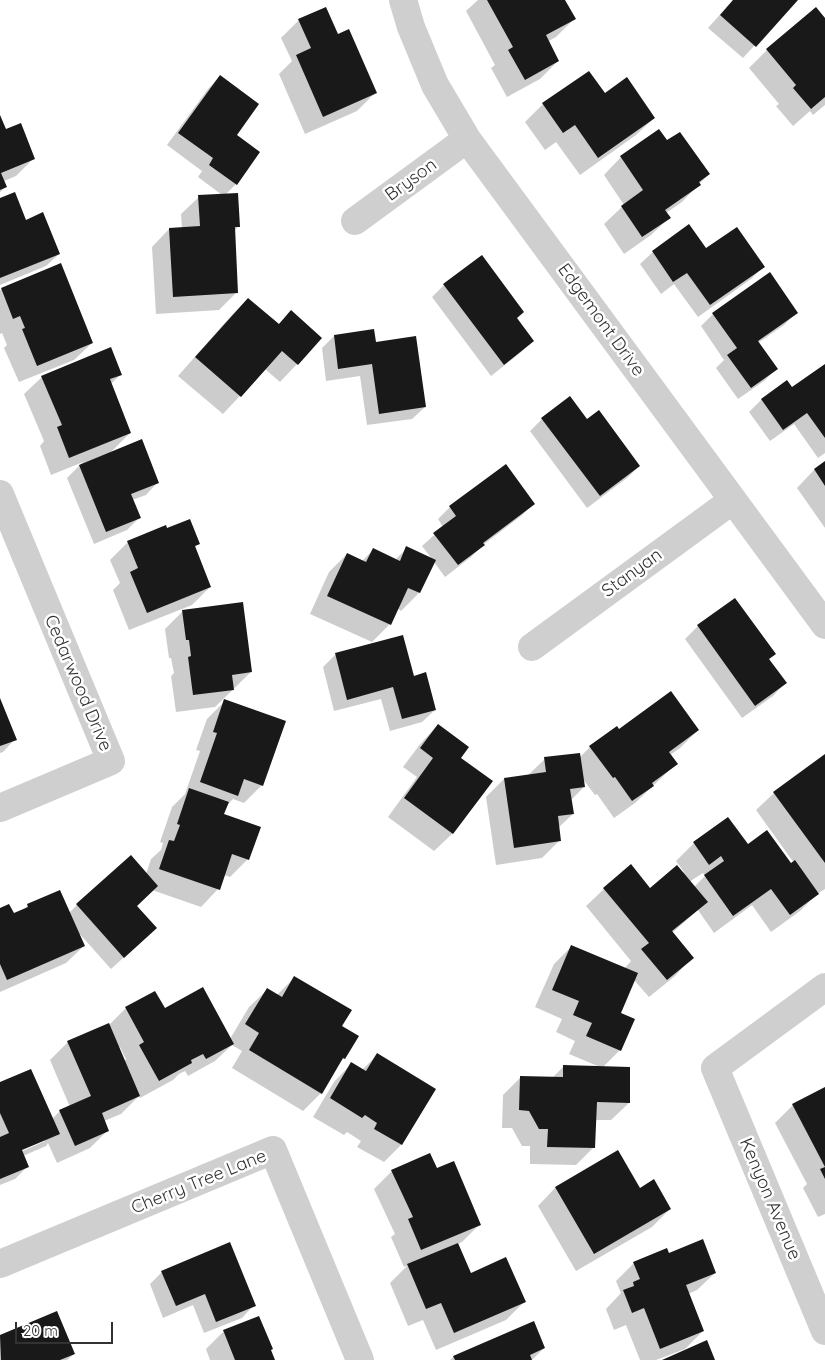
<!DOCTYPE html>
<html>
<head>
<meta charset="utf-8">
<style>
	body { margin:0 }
	#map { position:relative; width:825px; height:1360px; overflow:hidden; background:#fff; font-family:Quicksand,sans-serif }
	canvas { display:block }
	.scale { position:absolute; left:15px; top:1322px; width:98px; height:22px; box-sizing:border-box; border:2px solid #323232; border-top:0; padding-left:6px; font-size:15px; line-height:18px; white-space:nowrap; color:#323232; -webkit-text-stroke:4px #fff; paint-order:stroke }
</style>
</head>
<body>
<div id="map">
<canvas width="825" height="1360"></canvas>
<div class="scale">20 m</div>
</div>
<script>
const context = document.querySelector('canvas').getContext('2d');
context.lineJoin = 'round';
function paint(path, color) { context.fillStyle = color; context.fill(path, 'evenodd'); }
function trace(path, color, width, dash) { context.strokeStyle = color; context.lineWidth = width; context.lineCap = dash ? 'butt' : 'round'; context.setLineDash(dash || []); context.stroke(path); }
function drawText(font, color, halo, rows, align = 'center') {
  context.font = font + ' Quicksand,sans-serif'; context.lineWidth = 5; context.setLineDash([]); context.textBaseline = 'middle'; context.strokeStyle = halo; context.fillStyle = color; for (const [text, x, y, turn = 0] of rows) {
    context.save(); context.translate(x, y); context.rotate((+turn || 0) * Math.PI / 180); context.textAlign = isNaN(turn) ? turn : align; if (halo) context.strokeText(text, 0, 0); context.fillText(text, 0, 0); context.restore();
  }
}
paint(new Path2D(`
	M478 0H564L574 19 556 37 547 42 558 61 540 79 507 97 491 68 495 65 466 11Z
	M733 0H796L743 58 708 28Z
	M299 20 337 36 375 93 357 111 305 134 279 74 292 61 281 38Z
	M825 20V105L813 115 810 111 793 126 776 106 779 104 749 68 767 50Z
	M220 76 235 136 236 184 225 195 238 227 234 231 237 292 219 310 156 314 152 247 169 229H182L181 214 199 197 222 195 198 177 202 171 167 145 208 89Z
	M604 95 654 118 636 135 580 175 556 142 545 150 525 122 543 104Z
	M0 118 5 130 34 158 16 176 4 181 6 187 0 192Z
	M667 142 709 174 682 202 666 213 669 218 651 235 624 254 604 224 624 205 604 175 621 157Z
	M0 199 25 221 59 254 46 266 0 285Z
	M689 226 706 250 763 267 751 279 698 317 674 284 661 294 640 264 653 252Z
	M60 265 92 343 74 360 19 382 4 348 7 345 2 333 0 334V290Z
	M444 285 516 319 533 341 520 353 491 376 432 297Z
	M248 299 278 325 291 312 297 364 280 382 265 369 223 414 178 376 230 317Z
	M796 313 784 325 758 343 776 369 764 381 738 399 716 368 724 360 701 326 713 314Z
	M334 336 375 343 425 407 412 419 367 425 360 376 326 381 322 348Z
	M825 365V453L818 458 794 424 770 441 749 412 761 400 787 382 791 389Z
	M121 374 110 385 130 433 109 454 158 482 146 495 132 500 139 518 127 530 94 544 67 478 83 462 51 475 40 446 44 441 24 394 42 377Z
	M542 419 587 420 639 466 627 478 587 508 530 431Z
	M825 463V528L797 488 814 470Z
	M533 504 521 516 483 545 471 557 445 577 434 562 419 593 401 611 397 608 389 625 372 642 310 614 329 572 347 554 362 561 373 550 395 560 407 548 432 559 422 546 443 527 438 519 450 507Z
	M166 530 198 544 194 548 210 587 192 605 129 630 113 590 120 583 110 560 128 542Z
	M735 599 768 660 785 683 773 696 742 718 685 639 698 626Z
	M182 612 251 672 215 707 176 712 171 676 174 673 171 658H169L165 629Z
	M402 637 413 677 435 710 422 722 390 731 381 699 334 711 323 667 335 655Z
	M0 701 15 739 3 752 0 753Z
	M225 701 262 785 244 803 233 799 226 806 223 815 248 859 230 877 224 875 218 889 201 907 152 890 135 906 143 940 111 969 78 932 84 946 66 963 0 992V909L13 915 23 911 28 905 69 913 77 905 146 874 151 859 161 850 163 843 160 842 172 807 185 794 200 751 196 750 207 719Z
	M438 725 460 758 491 781 452 834 434 851 388 817 417 777 403 767 421 743Z
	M698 730 680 748 670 755 676 764 635 803 614 818 597 794 595 795 582 778 584 787 571 800 573 814 558 828 560 840 542 858 496 865 486 797 504 779 527 776 545 759 579 758 590 747 618 731Z
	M825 756V889L817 894 800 911 771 932 752 905 714 933 698 910 672 933 692 958 675 976 649 997 634 980 619 1013 620 1050 603 1067 629 1103 611 1120H595L594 1147 576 1165 530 1164V1146H522L512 1128H502L503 1095 521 1077 552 1078 564 1066 600 1067 569 1054 575 1041 556 1032 562 1019 535 1007 554 964 572 946 624 969 631 961 586 906 604 889 650 890 682 873 684 872 676 861 694 843 728 818 748 845 791 865 794 863 756 810 774 793ZM703 873 705 876 694 887 689 882Z
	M294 978 341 1027 344 1058 337 1065 321 1093 303 1111 232 1068 242 1051 232 1045 215 1061 188 1076 185 1071 179 1074 173 1080 140 1098 139 1096 121 1114 104 1121 108 1130 90 1148 57 1163 48 1143 46 1146 23 1156 27 1167 15 1179 0 1185V1083L52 1119 60 1111 70 1107 50 1060 68 1042 108 1026 126 1008 155 992 164 1010 230 1039 249 1007 267 990 277 995ZM120 1047 126 1059 124 1062 118 1048ZM45 1139V1141L16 1154 15 1152Z
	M377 1055 435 1089 401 1145 384 1162 357 1147 361 1141 347 1132 344 1135 313 1117 334 1082 351 1064 362 1070Z
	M825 1088V1214L818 1217 803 1188 807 1184 775 1123 793 1105Z
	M618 1152 639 1190 670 1209 652 1227 576 1271 538 1206 555 1188Z
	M436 1170 480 1224 462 1242 457 1244 470 1274 524 1302 506 1320 436 1350 423 1320 408 1326 390 1283 408 1265 404 1267 391 1237 395 1234 374 1189 392 1171Z
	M634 1263 715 1273 697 1290 688 1294 703 1331 685 1349 656 1360H640L626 1325 614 1330 606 1309 621 1293 616 1281Z
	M162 1272 254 1305 242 1318 204 1333 193 1305 163 1318 150 1284Z
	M57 1313 74 1354 67 1360H0V1336Z
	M224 1331 270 1351 274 1360H210L206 1349Z
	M544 1348 532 1360H450L453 1357Z`), '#0003');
paint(new Path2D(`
	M487 0H565L576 19 546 35 559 61 525 80 508 50 513 47Z
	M733 0H798L756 47 720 15Z
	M326 7 338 34 349 29 377 93 323 117 296 55 311 48 298 19Z
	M816 7 825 18V97L811 109 793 88 796 85 766 49Z
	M589 71 605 93 627 77 655 118 598 158 575 125 563 133 542 103Z
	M220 75 259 104 237 135 260 152 237 185 209 165 213 158 178 133Z
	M0 115 6 129 21 123 35 159 1 173 7 187 0 190Z
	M659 129 667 140 680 132 710 174 699 182 701 185 665 210 671 218 642 237 621 206 643 190 620 156Z
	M15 192 26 220 43 212 60 254 0 278V198Z
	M238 193 240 227H235L238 293 173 297 169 228 200 226 198 195Z
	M689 224 706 248 737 227 765 267 710 305 687 273 673 282 652 251Z
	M482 255 524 312 517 318 534 341 504 365 443 284Z
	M61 263 93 343 37 366 22 329 25 328 20 316 13 319 1 288Z
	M770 272 798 313 758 341 778 369 751 388 727 355 737 348 712 313Z
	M248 298 279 324 291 310 322 338 298 365 282 351 241 397 195 357Z
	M374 329 376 342 416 336 426 407 379 414 372 364 338 369 334 335Z
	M111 347 122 375 110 379 131 433 69 458 57 427 62 425 41 376Z
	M825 364V438L807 413 783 430 761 399 787 380 792 387Z
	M570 396 587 419 599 410 640 466 600 496 541 418Z
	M142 439 159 483 131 494 141 518 106 532 79 465Z
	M825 461V486L814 469Z
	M506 464 535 504 483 543 485 545 458 565 433 533 456 516 449 506Z
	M190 519 200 544 195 546 211 587 147 613 130 572 138 568 127 541 166 525 167 528Z
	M406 546 436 560 420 593 408 588 391 625 327 596 347 553 366 562 373 548 400 561Z
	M735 598 776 654 769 659 787 683 755 706 697 625Z
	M243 602 252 672 232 675 234 690 193 695 188 657 191 656 189 640H186L182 610Z
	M403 635 414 676 426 672 436 710 402 719 393 687 347 700 335 653Z
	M671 691 699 730 669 752 678 764 652 783 654 786 632 801 615 777 613 778 589 746 617 726 619 729Z
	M0 698 17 740 0 746Z
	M224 699 286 721 263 786 244 779 238 796 200 782 217 733 213 732Z
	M438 724 469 747 461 758 493 781 453 834 404 798 433 758 420 748Z
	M580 753 585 787 570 789 574 814 558 816 561 841 514 848 504 778 546 772 544 757Z
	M825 754V863L773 792Z
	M189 788 229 802 224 814 261 827 249 860 232 854 220 890 159 869 169 840 174 841 180 825 177 824Z
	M728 817 748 844 767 830 791 863 795 860 819 894 790 915 771 889 733 916 704 875 724 861 721 856 709 865 693 842Z
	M131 855 158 886 137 906 157 928 124 958 76 904Z
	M631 864 650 888 677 865 708 902 672 931 694 958 667 980 641 949 649 943 603 888Z
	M60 890 85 946 7 980 0 964V908L9 904 14 913 28 907 27 904Z
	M571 945 638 973 621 1013 635 1019 621 1051 586 1036 592 1023 573 1015 579 1001 552 990Z
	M294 976 352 1010 342 1026 359 1036 345 1059 343 1058 322 1094 249 1050 259 1033 245 1024 267 988 282 997Z
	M203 987 234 1044 206 1059 203 1054 191 1060 192 1063 159 1081 139 1045 144 1042 125 1007 155 991 165 1008Z
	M109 1023 140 1096 102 1113 109 1131 75 1146 59 1110 91 1096 67 1041Z
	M377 1053 436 1089 402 1145 374 1129 377 1123 365 1115 362 1118 330 1098 351 1062 366 1071Z
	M563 1065 630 1067V1103L597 1102 595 1148 547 1147 548 1129H539L529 1111 519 1110 520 1076 563 1077Z
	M31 1069 60 1134 22 1150 29 1167 0 1179V1137L9 1133 0 1113V1082Z
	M825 1087V1179L820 1169 825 1167 792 1104Z
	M618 1150 640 1188 654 1179 671 1209 594 1254 555 1187Z
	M430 1153 437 1168 454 1161 481 1225 421 1250 408 1219 413 1217 391 1170Z
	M703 1239 716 1273 686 1285 704 1331 660 1349 644 1308 632 1313 623 1290 634 1286 633 1282 640 1279 633 1262 667 1248 669 1253Z
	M230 1242 256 1306 216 1322 205 1294 176 1306 161 1271Z
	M458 1243 471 1273 506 1257 526 1302 454 1333 441 1303 426 1309 407 1264Z
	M57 1311 75 1354 60 1360H1L0 1335Z
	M259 1316 273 1349 271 1350 275 1360H235L223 1330Z
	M534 1321 545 1348 530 1355 532 1360H455L453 1356Z
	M707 1340 715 1360H662Z`), '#191919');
trace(new Path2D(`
	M403 0 411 27 435 85 467 139 825 625
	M355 221 467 139
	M0 494 111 761 0 808
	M532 647 733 500
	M825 987 715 1068 825 1331
	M0 1264 273 1150 360 1360`), '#cfcfcf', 28);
drawText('18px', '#323232', '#fff', [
	["Bryson",411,180,-36],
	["Edgemont Drive",601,320,54],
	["Stanyan",632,573,-36],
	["Cedarwood Drive",78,683,67],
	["Cherry Tree Lane",199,1182,-22],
	["Kenyon Avenue",770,1199,67]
]);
</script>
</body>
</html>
